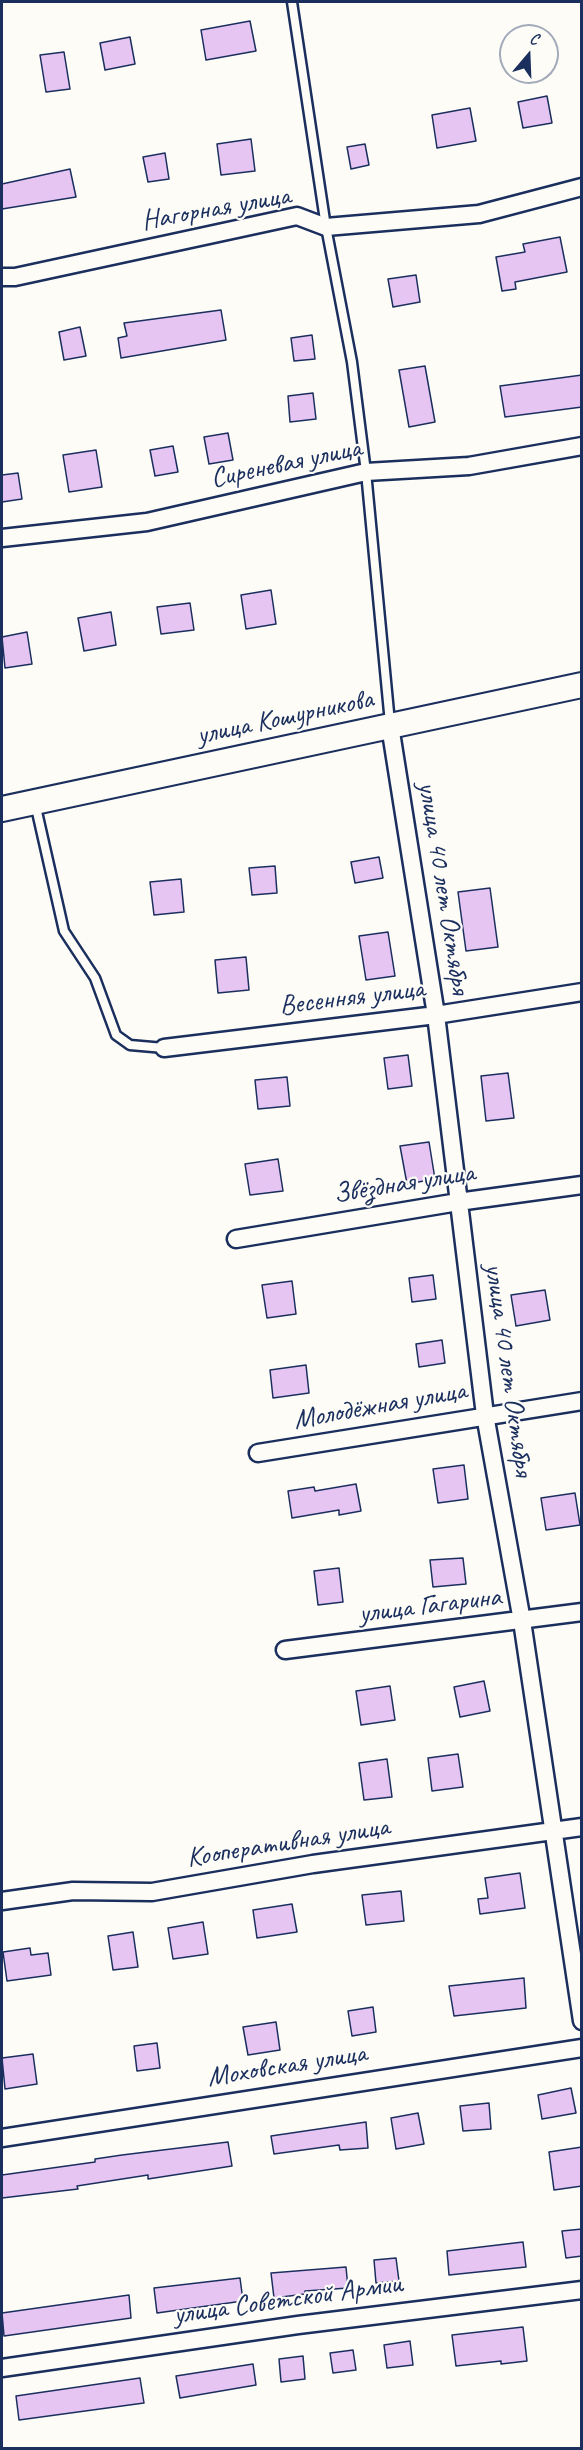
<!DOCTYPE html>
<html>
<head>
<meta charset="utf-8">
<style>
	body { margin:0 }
	#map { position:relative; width:583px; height:2450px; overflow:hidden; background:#fdfcf7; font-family:Caveat,sans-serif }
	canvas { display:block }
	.frame { position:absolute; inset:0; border:3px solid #1b2f5e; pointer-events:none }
	.north { position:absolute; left:499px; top:24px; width:60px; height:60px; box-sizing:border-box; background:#fdfcf7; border:2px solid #a3aaba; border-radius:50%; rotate:19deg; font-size:16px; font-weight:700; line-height:24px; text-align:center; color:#1b2f5e }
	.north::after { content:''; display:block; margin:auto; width:21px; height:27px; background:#1b2f5e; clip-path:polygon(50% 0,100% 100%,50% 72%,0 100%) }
</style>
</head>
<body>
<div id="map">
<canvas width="583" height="2450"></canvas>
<div class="frame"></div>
<div class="north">С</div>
</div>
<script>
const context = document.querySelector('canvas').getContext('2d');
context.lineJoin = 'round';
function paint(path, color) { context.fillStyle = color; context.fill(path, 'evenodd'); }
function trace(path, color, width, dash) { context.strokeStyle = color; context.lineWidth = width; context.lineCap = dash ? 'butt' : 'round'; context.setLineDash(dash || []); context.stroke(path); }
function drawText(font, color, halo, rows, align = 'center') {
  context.font = font + ' Caveat,sans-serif'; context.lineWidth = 4.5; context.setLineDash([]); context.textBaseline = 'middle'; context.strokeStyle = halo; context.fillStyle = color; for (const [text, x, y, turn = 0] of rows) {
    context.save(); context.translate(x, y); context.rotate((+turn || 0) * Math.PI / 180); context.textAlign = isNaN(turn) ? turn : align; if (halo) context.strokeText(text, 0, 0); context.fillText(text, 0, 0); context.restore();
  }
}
const building = new Path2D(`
	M250 21 256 51 206 60 201 30Z
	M130 37 135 64 105 70 100 43Z
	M64 52 70 89 46 92 40 55Z
	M547 96 552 123 523 128 518 102Z
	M470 108 476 141 437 148 432 115Z
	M251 139 255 171 221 175 217 144Z
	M365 144 369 165 351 169 347 147Z
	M165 153 169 179 148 182 143 157Z
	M70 169 76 197 2 209V184Z
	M560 237 567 272 515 282 516 289 502 291 496 257 525 252 523 244Z
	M416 275 420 302 393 307 388 279Z
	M221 310 226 340 121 358 118 338 127 336 124 323Z
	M80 327 86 356 64 360 59 332Z
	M312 335 315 359 294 361 291 338Z
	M425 366 435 422 409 427 399 370Z
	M582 375V407L505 417 500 386Z
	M313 393 316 419 290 422 288 396Z
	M228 433 233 460 209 464 204 437Z
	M173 446 178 472 155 476 150 450Z
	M96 450 102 487 69 492 63 455Z
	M18 473 22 499 2 502V475Z
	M271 590 276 624 246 629 241 595Z
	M190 603 194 630 161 634 157 607Z
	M111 612 116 645 84 651 78 618Z
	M27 632 32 664 5 668 2 637Z
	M379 857 383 878 355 883 351 862Z
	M275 866 277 893 252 895 249 868Z
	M181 879 184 912 154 915 150 882Z
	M490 888 498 947 466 951 458 892Z
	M388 932 395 976 366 980 359 936Z
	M246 957 249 990 218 993 215 960Z
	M408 1055 412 1086 388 1089 384 1058Z
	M508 1073 514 1118 486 1121 481 1076Z
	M287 1077 290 1106 258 1109 255 1080Z
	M429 1142 435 1179 407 1184 400 1146Z
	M278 1159 283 1191 250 1195 245 1164Z
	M433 1275 436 1299 412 1302 409 1278Z
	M292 1281 296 1314 267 1318 262 1285Z
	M545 1290 550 1320 516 1326 511 1295Z
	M442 1340 445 1363 419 1367 416 1344Z
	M306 1365 309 1393 273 1398 270 1370Z
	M464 1465 468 1499 438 1503 433 1469Z
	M356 1484 361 1511 339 1515V1510L292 1518 288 1491 314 1487 315 1491Z
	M575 1493 580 1525 546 1530 541 1498Z
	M463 1558 466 1584 433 1587 430 1560Z
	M339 1568 343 1602 318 1605 314 1571Z
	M484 1681 490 1711 460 1717 454 1687Z
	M390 1686 395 1720 361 1725 356 1691Z
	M458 1754 463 1787 432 1791 428 1758Z
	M387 1759 392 1797 364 1800 359 1763Z
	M520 1873 525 1908 480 1914 478 1899 488 1898 485 1878Z
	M401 1891 404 1921 366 1925 362 1895Z
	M292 1904 297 1932 257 1938 253 1910Z
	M203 1922 208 1954 173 1959 168 1928Z
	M133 1932 138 1967 113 1970 108 1936Z
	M30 1948 31 1955 48 1953 51 1975 7 1981 3 1952Z
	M524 1978 526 2008 454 2016 449 1986Z
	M373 2007 376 2032 352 2036 348 2011Z
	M276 2022 280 2050 248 2055 243 2027Z
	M157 2043 160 2068 137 2071 134 2046Z
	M33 2054 37 2084 5 2089 2 2058Z
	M571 2088 576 2113 542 2119 538 2095Z
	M489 2103 491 2129 463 2131 460 2106Z
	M418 2113 424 2144 396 2149 391 2118Z
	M366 2122 368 2148 340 2150 339 2145 274 2154 271 2136Z
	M228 2142 232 2166 148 2179V2175L77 2186 78 2189 2 2198V2175L95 2162V2159L122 2155Z
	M582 2147V2186L554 2190 549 2152Z
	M582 2229V2256L566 2258 562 2231Z
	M523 2242 526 2267 449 2275 447 2251Z
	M396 2258 399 2281 376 2283 374 2260Z
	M346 2267 348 2288 305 2291V2294L274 2298 271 2273Z
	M240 2278 243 2301 157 2313 154 2288Z
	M129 2295 131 2318 4 2336 2 2313Z
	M523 2327 527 2361 501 2364V2361L456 2366 452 2335Z
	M410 2341 413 2365 387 2368 384 2345Z
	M353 2350 356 2370 333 2373 330 2353Z
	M303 2356 305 2379 281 2382 279 2359Z
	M253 2364 256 2385 180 2398 176 2376Z
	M140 2378 144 2403 19 2420 16 2396Z`);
paint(building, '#e6c5f2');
trace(building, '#1b2f5e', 1.5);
const lane = new Path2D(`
	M292 2 326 227 352 362 366 472 390 723
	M35 803 64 931 95 978 116 1035 130 1045 164 1048`);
const street = new Path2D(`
	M2 277H15L297 216 326 227 479 214 582 187
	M2 538 147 522 366 472 469 466 582 446
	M390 726 436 1015 485 1415 522 1621 582 2021
	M164 1048 436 1015 582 992
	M236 1239 458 1202 582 1185
	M258 1453 582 1401
	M285 1650 582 1612
	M2 1901 73 1891 152 1892 313 1864 582 1827
	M2 2138 582 2048
	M2 2368 298 2325 582 2290`);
const secondary = new Path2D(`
	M2 809 582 685`);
trace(lane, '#1b2f5e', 13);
trace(street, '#1b2f5e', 21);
trace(secondary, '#1b2f5e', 28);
trace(lane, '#fdfcf7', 8);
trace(street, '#fdfcf7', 16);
trace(secondary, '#fdfcf7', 24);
drawText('28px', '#1b2f5e', '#fdfcf7', [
	["Нагорная улица",216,209,-10],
	["Сиреневая улица",286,464,-12],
	["улица Кошурникова",285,718,-12],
	["улица 40 лет Октября",443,888,81],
	["Весенняя улица",352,998,-7],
	["Звёздная улица",404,1184,-9],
	["улица 40 лет Октября",508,1370,82],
	["Молодёжная улица",380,1406,-10],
	["улица Гагарина",430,1606,-7],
	["Кооперативная улица",288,1843,-9],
	["Моховская улица",287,2066,-9],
	["улица Советской Армии",288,2300,-8]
]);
</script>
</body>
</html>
